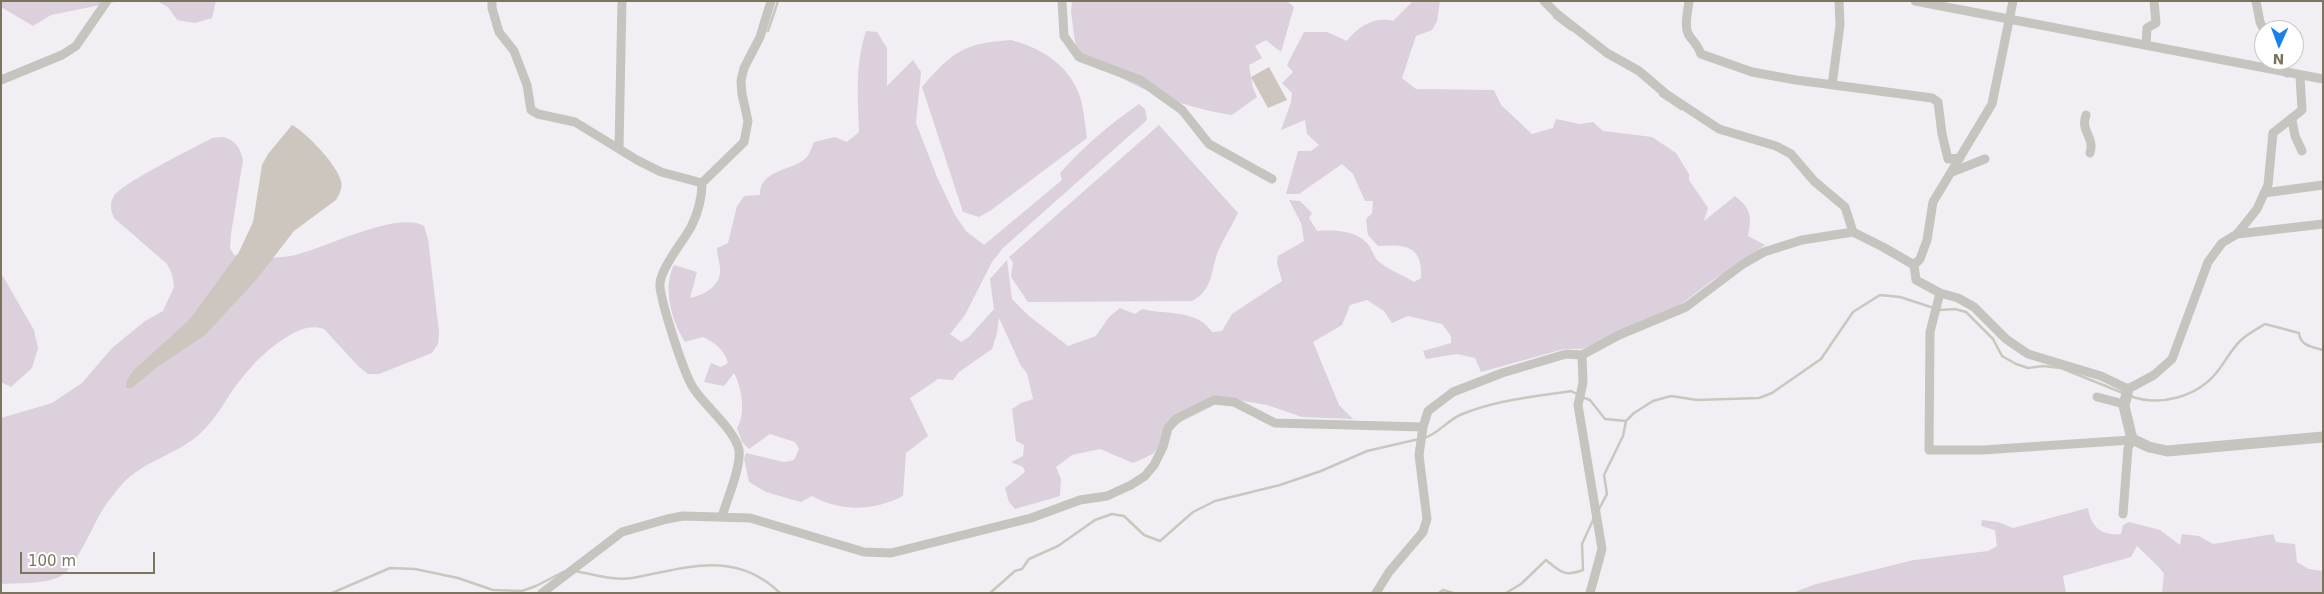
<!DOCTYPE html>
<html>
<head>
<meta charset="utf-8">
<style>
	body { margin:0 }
	#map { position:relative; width:2324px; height:594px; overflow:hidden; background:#f1eff4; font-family:"DejaVu Sans",sans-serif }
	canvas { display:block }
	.frame { position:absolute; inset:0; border:2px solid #7c745d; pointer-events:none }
	.north { position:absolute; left:2254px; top:20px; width:50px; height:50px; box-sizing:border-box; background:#fff; border:1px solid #cbc7be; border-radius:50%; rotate:182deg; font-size:14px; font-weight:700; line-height:20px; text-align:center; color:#7c745d }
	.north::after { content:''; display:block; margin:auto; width:18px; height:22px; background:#1881eb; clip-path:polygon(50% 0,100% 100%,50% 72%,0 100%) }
	.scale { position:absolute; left:20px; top:552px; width:135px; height:22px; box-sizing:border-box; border:2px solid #7c745d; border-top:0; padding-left:6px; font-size:15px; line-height:18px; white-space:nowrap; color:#7c745d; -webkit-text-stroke:4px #fff; paint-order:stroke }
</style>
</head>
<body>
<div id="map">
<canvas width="2324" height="594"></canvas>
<div class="frame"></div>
<div class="north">N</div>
<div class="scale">100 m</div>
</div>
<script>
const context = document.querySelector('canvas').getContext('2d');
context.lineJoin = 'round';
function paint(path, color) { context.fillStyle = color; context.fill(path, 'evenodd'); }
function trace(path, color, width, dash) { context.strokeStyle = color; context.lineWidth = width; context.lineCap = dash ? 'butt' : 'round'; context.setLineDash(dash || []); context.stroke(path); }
paint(new Path2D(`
	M1 1H120L51 15 33 26 1 7Z
	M157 1H216L212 18 195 23 177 20 168 7Z
	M1072 1H1287L1294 7 1281 52 1266 40 1255 46 1262 58 1249 65 1253 88 1257 97 1232 115C1177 107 1121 83 1076 49L1071 12Z
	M1413 1H1440L1437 21 1432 30 1416 36 1402 78 1416 89 1494 90 1501 105 1532 134 1553 128 1556 119 1580 124 1593 122 1603 131 1652 137 1676 153 1689 174V180L1708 208 1704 221 1735 196C1751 208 1752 217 1748 236L1765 245 1727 272 1713 280 1680 305 1582 349H1564L1481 372 1475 358 1457 354 1426 359 1423 351 1451 343V336L1442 324 1408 316 1392 323 1384 311 1367 300 1350 305 1342 325 1313 342 1339 405 1353 419 1302 417 1267 405 1232 399 1199 406 1174 428 1153 454 1133 463 1100 449 1072 455 1056 467 1061 479 1060 496 1015 509 1009 502 1005 488 1025 472 1023 467 1011 462 1023 456 1024 445 1016 441 1012 409 1021 403 1033 399 1027 373 1021 366 999 318 997 333 992 349 959 372 953 380 938 379 910 398 928 436 906 453 903 496C873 511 842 512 812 496L801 502 766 492 749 482 744 458 746 453 784 462 794 460 799 449 795 442 770 434 749 449 742 442 737 428C746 414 742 388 734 373L724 386 704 382 711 363 721 367 728 363C724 349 715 343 703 337L685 342C672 322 662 287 674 265L697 272 690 298C703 295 718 288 720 273 721 266 717 256 717 248L728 243 737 206 744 196 760 195C759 169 794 171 807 157 810 153 812 146 814 142L835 137 847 142 859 132C858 98 855 64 866 31L877 32 887 48V86L913 60 921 72 916 123 937 177 955 215 966 231 984 245 1062 180 1060 173C1083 147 1110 124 1139 104L1145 109 1147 120 1003 248 992 262 965 315 950 334 961 342 969 337 994 309 990 279 1007 260 1012 299 1029 316 1068 346 1096 336 1109 317 1120 308 1135 314 1142 309C1166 315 1197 309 1212 332L1222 331 1232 314 1282 281 1277 263 1278 256 1304 241 1301 223 1289 200 1300 201 1312 213 1309 218 1317 231C1333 230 1354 230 1366 242 1372 248 1373 256 1379 262 1389 270 1403 275 1414 282L1421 278C1423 245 1405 244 1378 246L1368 235 1366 219 1372 213 1373 201H1365L1353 174 1342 164 1299 194H1286L1298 151H1311L1319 145 1307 134 1305 120 1281 130 1291 102 1292 93 1282 83 1293 72 1287 65 1304 32H1327L1347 41C1358 26 1375 16 1393 21Z
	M1011 40C1042 48 1072 67 1081 100 1084 112 1085 125 1087 138L990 211 979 217 963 212 922 87C952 52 964 43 1011 40Z
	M1159 125 1238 213C1232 225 1224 238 1218 251 1210 272 1214 289 1192 301L1028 302 1011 277 1013 262 1009 257Z
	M224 137C236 141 240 148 243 160L231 234 230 248 234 255C251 259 282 259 299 254 329 246 398 211 424 226L428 239 439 332 438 344 432 353 379 374H368L358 366 324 329C311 324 297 330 285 338 262 353 246 371 230 394 220 410 210 426 195 438 173 455 144 462 124 482 117 490 109 500 103 509 93 525 76 567 61 576 48 584 17 583 1 584V418L52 403 82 383 112 348 145 321 163 311 174 287 172 274 167 264 114 218C111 211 109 203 114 196 122 183 194 148 212 138Z
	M1 273 34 330 38 348 32 368 11 387 1 382Z
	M2088 508C2091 527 2101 536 2121 534L2123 525 2129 522 2160 530 2180 545 2182 534 2199 536 2213 544 2273 534 2276 542 2295 544 2297 562 2309 569 2323 571V593H2162L2164 574C2157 563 2146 556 2137 546L2131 557 2063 576 2066 593H1792L1816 584 1914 560 1988 551 1997 546 1995 530 1981 526 1982 520 1998 522 2013 528Z`), '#dbd0db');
paint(new Path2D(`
	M1269 67 1287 100 1268 108 1251 77Z
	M292 125C307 133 337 165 341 181 343 188 339 195 336 200L294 231 256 280 205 335 156 368 132 388H126L127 380 134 370 190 319 239 252 253 222 262 165 268 154Z`), '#cdc6be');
trace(new Path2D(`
	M1554 17 1571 30
	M768 31 778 1
	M1660 95 1681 109
	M2130 396C2160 407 2197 397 2217 372 2225 362 2231 350 2240 341 2247 334 2257 329 2265 324L2299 333C2300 346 2313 347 2323 350
	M1582 397 1590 400 1605 419 1626 421
	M1424 438C1438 434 1447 421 1460 415 1495 400 1533 397 1571 391L1577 394
	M1599 509 1607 494 1604 475 1623 436 1626 421 1634 413 1653 401 1671 396 1697 400 1759 398 1772 393 1821 359 1853 312 1880 295 1900 297 1940 310 1955 309 1966 312 1993 339 2002 356 2016 364 2028 368 2043 366 2061 368 2123 393
	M575 571C593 574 614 581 632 578 686 568 735 549 780 593
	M332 593 390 568 415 569 458 578 493 590 522 591 536 586 563 572
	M990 593 1015 571 1022 569 1029 559 1058 546 1095 520 1112 514 1124 516 1144 535 1160 541 1193 512 1215 501 1280 485 1321 471 1367 451 1419 439
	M1439 593 1443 590 1453 593
	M1506 593 1521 584 1546 560C1561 572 1564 577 1583 570L1582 544 1594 518`), '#cdc6be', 2.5);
trace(new Path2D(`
	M492 1V8L499 32 514 51 527 85 531 110 538 114 575 122 637 160 661 172 702 183
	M1062 1 1064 36 1079 57 1140 80 1182 110 1209 144 1272 179
	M1544 1 1556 13 1607 53 1639 71 1666 94 1719 129 1776 146 1791 154 1814 181 1845 207 1853 232
	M1689 1C1688 12 1683 28 1690 37 1695 43 1698 46 1701 54L1752 72 1796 80 1932 98 1938 102 1942 134 1948 159 1960 158
	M1915 1 2323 79
	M2256 1 2260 22 2264 30
	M2146 45 2147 28 2156 23 2154 1
	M2280 60 2287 73
	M1 80 62 55 76 46 107 1
	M1832 85 1840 25 1839 1
	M2086 115C2080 132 2095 136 2090 153
	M2292 120 2295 136 2302 151
	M619 148 622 1
	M1952 172 1985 159
	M2264 193 2323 185
	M2237 234 2257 209 2268 185 2273 133 2302 110 2300 76
	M1914 265 1916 280 1940 293 1958 298 1974 307 2006 339 2028 354 2101 376 2128 389 2154 375 2172 359 2208 262 2222 243 2237 234 2323 224
	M1914 265 1920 259 1927 240 1933 202 1992 104 2013 1
	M1940 293 1930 332 1929 450H1983L2131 440
	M1582 355 1583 383 1578 405 1602 549 1590 593
	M2097 397 2124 404
	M2123 514 2128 448 2132 439
	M722 517C727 499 741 468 739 450 735 430 705 406 694 389 684 375 662 305 660 287 658 271 683 242 691 227 698 213 702 199 702 183L744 142 748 121 742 94 741 81 744 68 760 37 771 1
	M542 593 622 532 667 519 683 516 750 518 864 552 891 553 1031 518 1080 500 1107 496 1131 485 1145 476 1154 465 1163 447 1168 428 1176 419 1214 400 1234 402 1275 423 1423 427
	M1376 593 1389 572 1423 532 1427 519 1419 455 1423 427 1428 411 1453 392 1502 373 1566 354 1582 355 1619 335 1686 307 1743 264 1764 252 1802 240 1853 232 1883 247 1914 265`), '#c6c4be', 9);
trace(new Path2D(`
	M2128 389 2124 406 2132 439 2149 447 2167 451 2323 437`), '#c6c4be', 11);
</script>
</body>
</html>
